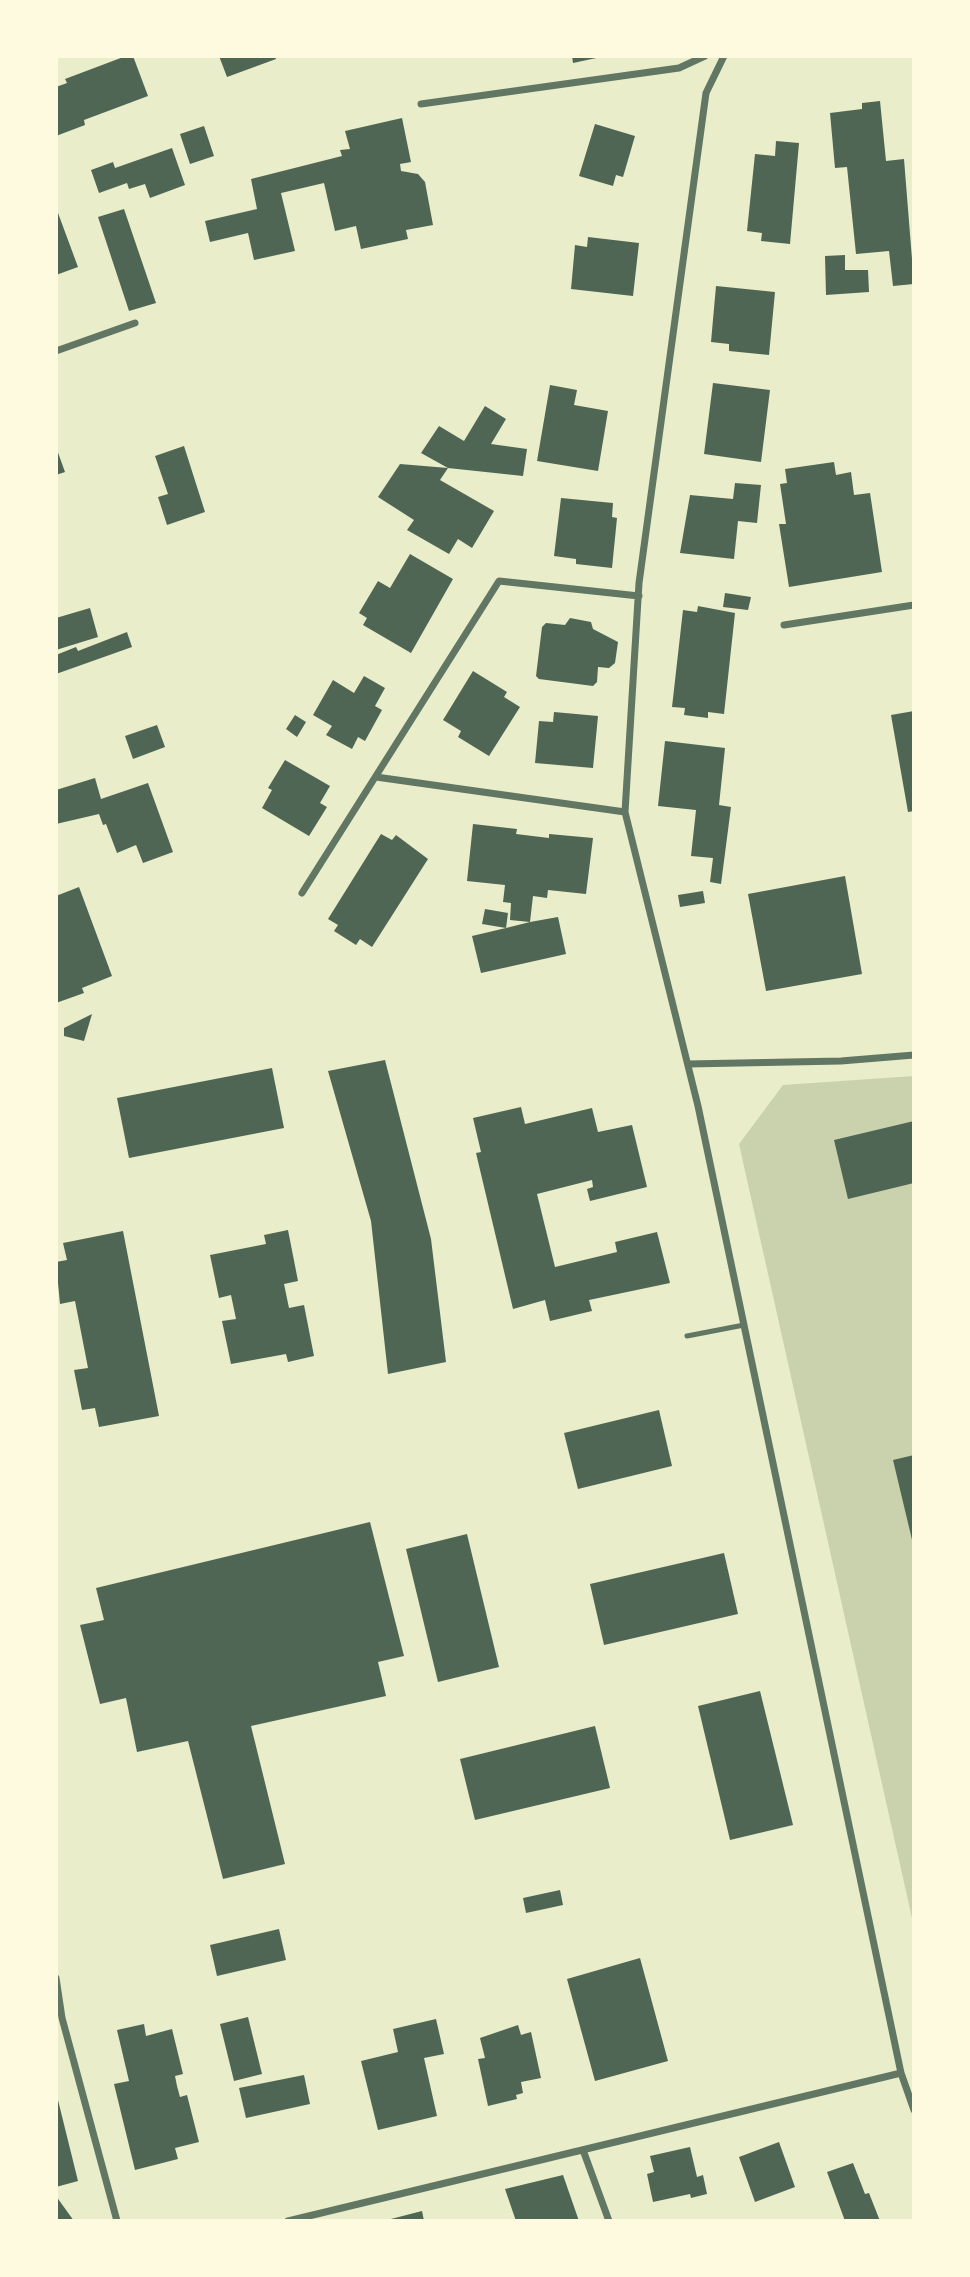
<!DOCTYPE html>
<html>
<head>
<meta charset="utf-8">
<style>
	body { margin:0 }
	#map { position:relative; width:970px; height:2277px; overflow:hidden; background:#e9edc9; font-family:"PT Sans",sans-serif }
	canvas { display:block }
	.frame { position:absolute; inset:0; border:58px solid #fefae0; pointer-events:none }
</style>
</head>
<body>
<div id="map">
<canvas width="970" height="2277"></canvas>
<div class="frame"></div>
</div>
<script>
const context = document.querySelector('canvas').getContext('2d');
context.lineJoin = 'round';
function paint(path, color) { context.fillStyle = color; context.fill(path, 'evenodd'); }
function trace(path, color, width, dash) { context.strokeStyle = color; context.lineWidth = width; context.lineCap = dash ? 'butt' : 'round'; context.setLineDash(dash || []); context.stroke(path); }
paint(new Path2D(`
	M914 1076V1927L739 1144 783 1085Z`), '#cad2ad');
paint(new Path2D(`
	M126 56H133L148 96 84 120 85 125 56 136V87L67 83 65 79Z
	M219 56H275L276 59 227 77Z
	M572 56H601V57L573 63Z
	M880 101 886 161 904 159 914 284 893 286 889 251 856 254 847 167 835 168 830 113 862 109V103Z
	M402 118 411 162 400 164 401 171 418 174 425 182 433 225 406 230 408 239 361 249 356 226 335 231 324 183 281 193 295 251 254 260 248 233 210 242 205 221 257 209 251 179 342 156 340 150 350 149 345 131Z
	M595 124 635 136 623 177 616 175 613 186 579 176Z
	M204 126 214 156 190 164 180 134Z
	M776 141 799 143 790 244 761 241 762 233 747 231 755 154 775 156Z
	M172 148 185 185 150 198 145 184 129 189 127 183 99 193 91 170 113 162 115 168Z
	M124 209 156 303 129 311 98 217Z
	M56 213H58L78 267 56 275Z
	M588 237 639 243 633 296 571 289 575 245 587 247Z
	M845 255V270H868L869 292 826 295 825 256Z
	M716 286 775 292 769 355 729 351V344L711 342Z
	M713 383 770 390 761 462 704 454Z
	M550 385 577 390 574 405 608 411 598 471 537 461Z
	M485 406 506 419 491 444 527 449 523 476 448 468 440 480 494 511 472 548 458 539 449 554 407 530 414 520 378 497 400 464 448 468 421 453 439 426 464 441Z
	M184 446 205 512 167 525 158 497 168 494 155 456Z
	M56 447 65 472 56 475Z
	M834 462 836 475 851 472 854 495 870 493 882 572 789 587 779 524H786L780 484 787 483 785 469Z
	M735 483 761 485 757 523 738 521 734 559 680 553 690 495 733 499Z
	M561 498 613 503 612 517 617 518 612 568 576 564V559L554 556Z
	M410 554 453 579 411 653 363 625 367 618 359 613 378 581 390 588Z
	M725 593 751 597 748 610 723 607Z
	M698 606 735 613 724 714 708 712V718L684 715 685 708 672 707 683 610 697 612Z
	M90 608 98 637 56 650V618Z
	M570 618 591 622 593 629 618 642 615 663 609 668 598 667 597 682 593 686 539 679 536 676 542 627 546 623 565 625Z
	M127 632 132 647 56 674V655L76 647 78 651Z
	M473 671 507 692 504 697 520 707 489 756 458 737 461 731 443 720Z
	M364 676 385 688 375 706 382 710 365 741 358 737 352 749 326 735 332 726 313 715 333 680 354 693Z
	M914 711V811L908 812 891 715Z
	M554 712 598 716 593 768 535 763 539 721 553 722Z
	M295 715 306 722 297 737 286 729Z
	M157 725 165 747 133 759 125 736Z
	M665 741 725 748 719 805 731 807 721 884 710 882 713 858 691 856 696 810 658 806Z
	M285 760 330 786 320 803 327 807 309 836 262 808 272 790 268 788Z
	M95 778 101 799 148 783 173 852 143 863 136 845 117 853 106 824 103 825 99 814 56 824V790Z
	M473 824 517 829 516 834 549 838V834L593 838 586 894 548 890 547 898 533 896 530 922 558 917 566 954 481 973 472 936 506 928 482 924 485 909 508 913 506 928 530 922 510 920 511 903 503 902 505 885 467 881Z
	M381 834 392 840 396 835 428 859 372 947 360 939 356 945 334 931 338 925 328 919Z
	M845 876 862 974 766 991 748 894Z
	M79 887 112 976 82 988 84 993 56 1003V896Z
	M703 891 705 903 680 907 678 895Z
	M92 1014 84 1041 64 1036V1028Z
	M385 1060 431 1239 446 1362 388 1374 371 1221 328 1071Z
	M272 1068 284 1128 129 1158 117 1098Z
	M521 1107 525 1124 592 1108 598 1132 632 1125 647 1187 590 1201 587 1189 593 1187 592 1180 537 1194 555 1267 617 1252 615 1242 657 1232 670 1283 589 1300 592 1311 550 1321 545 1300 513 1309 476 1153 481 1152 473 1118Z
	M914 1121V1183L848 1199 834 1140Z
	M288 1230 298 1281 284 1284 289 1308 304 1305 314 1356 288 1362 286 1354 231 1364 222 1321 236 1319 231 1295 219 1298 210 1255 266 1244 264 1235Z
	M123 1231 159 1416 99 1427 95 1408 82 1410 74 1370 88 1368 75 1301 60 1304 56 1262 67 1260 63 1243Z
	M659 1410 672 1466 578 1489 564 1433Z
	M914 1455V1544H913L893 1460Z
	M370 1522 404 1656 378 1662 386 1696 251 1726 285 1864 223 1879 188 1741 137 1752 126 1698 100 1704 80 1625 104 1620 96 1588Z
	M467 1534 499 1667 438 1682 406 1549Z
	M724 1553 738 1614 604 1645 590 1584Z
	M760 1691 793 1825 730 1840 698 1706Z
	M595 1726 610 1788 475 1820 460 1759Z
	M560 1890 563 1905 526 1913 523 1898Z
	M279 1929 286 1960 217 1976 210 1945Z
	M640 1958 668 2061 595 2081 567 1979Z
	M248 2017 262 2074 234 2081 220 2024Z
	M436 2019 444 2054 424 2058 437 2116 378 2130 361 2061 398 2052 393 2029Z
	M144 2024 146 2036 172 2029 183 2074 175 2076 177 2086 180 2097 187 2095 199 2142 175 2148 178 2159 135 2170 114 2084 129 2081 117 2030Z
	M518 2025 521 2035 531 2032 541 2078 521 2082 523 2093 516 2095 517 2099 488 2106 478 2059 485 2058 480 2038Z
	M304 2075 310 2104 246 2118 239 2088Z
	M56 2092 78 2181 56 2187Z
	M779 2142 795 2187 755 2202 739 2157Z
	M690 2147 697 2177 703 2175 707 2194 691 2198 690 2194 653 2202 647 2174 654 2172 650 2156Z
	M853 2163 865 2194 869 2193 880 2221H845L827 2172Z
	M563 2175 579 2221H516L505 2189Z
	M56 2196 74 2221H56Z
	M422 2211 424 2221H387V2220Z`), '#4f6655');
trace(new Path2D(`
	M687 1336 744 1325`), '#617663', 5);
trace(new Path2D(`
	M724 56 706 93 639 583 625 812 698 1106 901 2073 914 2110
	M421 104 679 68 705 56
	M56 351 135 323
	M784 625 914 605
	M376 777 625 812
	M302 893 499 581 639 596
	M688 1064 841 1061 914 1055
	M56 1978 62 2018 117 2221
	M583 2150 609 2221
	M288 2221 901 2073`), '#617663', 7);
</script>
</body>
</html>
